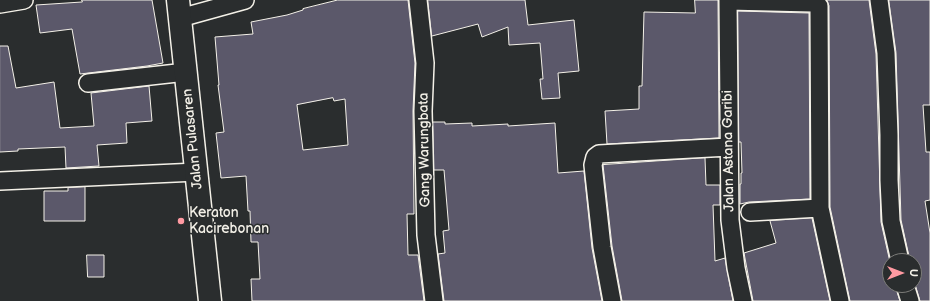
<!DOCTYPE html>
<html>
<head>
<meta charset="utf-8">
<style>
	body { margin:0 }
	#map { position:relative; width:930px; height:301px; overflow:hidden; background:#2a2d2e; font-family:"Balsamiq Sans",sans-serif }
	canvas { display:block }
	.north { position:absolute; left:882px; top:253px; width:40px; height:40px; box-sizing:border-box; background:#2a2d2e; border:1px solid #7b7b78; border-radius:50%; rotate:90deg; font-size:11px; font-weight:700; line-height:16px; text-align:center; color:#f4f1e8 }
	.north::after { content:''; display:block; margin:auto; width:14px; height:18px; background:#ff9aa2; clip-path:polygon(50% 0,100% 100%,50% 72%,0 100%) }
</style>
</head>
<body>
<div id="map">
<canvas width="930" height="301"></canvas>
<div class="north">U</div>
</div>
<script>
const context = document.querySelector('canvas').getContext('2d');
context.lineJoin = 'round';
function paint(path, color) { context.fillStyle = color; context.fill(path, 'evenodd'); }
function trace(path, color, width, dash) { context.strokeStyle = color; context.lineWidth = width; context.lineCap = dash ? 'butt' : 'round'; context.setLineDash(dash || []); context.stroke(path); }
function drawText(font, color, halo, rows, align = 'center') {
  context.font = font + ' "Balsamiq Sans",sans-serif'; context.lineWidth = 3; context.setLineDash([]); context.textBaseline = 'middle'; context.strokeStyle = halo; context.fillStyle = color; for (const [text, x, y, turn = 0] of rows) {
    context.save(); context.translate(x, y); context.rotate((+turn || 0) * Math.PI / 180); context.textAlign = isNaN(turn) ? turn : align; if (halo) context.strokeText(text, 0, 0); context.fillText(text, 0, 0); context.restore();
  }
}
const building = new Path2D(`
	M82 0H152L163 63 147 66 80 74 72 29 40 33 36 5 82 2Z
	M338 0H408L415 63 413 111 414 214H407L408 255H418L424 301H252L251 279H260L258 242H251L250 211H248L246 176 221 178 216 133 224 132 218 85H219L215 37 253 34 251 22 287 15 303 10V9ZM333 98 334 101 345 99 348 145 303 150 297 105Z
	M428 0H525L528 25 574 20 579 71 558 73 560 98 542 99 540 79H543L540 43 509 45 508 27 482 37 478 24 432 36Z
	M695 0H718L719 138 607 144 605 111 639 109V86H642L644 12 695 13Z
	M827 0H869L876 54 881 222 890 262V285H895L900 301H850L830 207 829 6Z
	M889 0H930V105H923L926 152H930V200L925 201 930 233V301H920L914 281V261H910L901 220 896 53Z
	M738 11 809 13 810 199 749 202 740 204V184H741V173H742L741 142H739Z
	M0 46H8L16 88 54 82 60 128 94 126 91 93 149 86 152 121 126 123 127 143 97 145 99 166 66 168 65 147 18 149V151L0 152Z
	M433 122H445V124L472 123V126L508 124V126L555 123 558 173 584 171 592 248 602 301H444L438 254 445 253 443 231 449 230 444 170H434Z
	M705 158 706 185H720V205H713L715 261 725 258 733 301H622L612 246 603 165Z
	M85 187V221H44V191H68V188Z
	M812 218 830 301H753L744 253 776 243 770 221Z
	M87 255H104V277H88Z`);
paint(building, '#5b586a');
trace(building, '#f4f1e8', 1);
const street = new Path2D(`
	M418 0 425 63 423 111 426 235 434 301
	M728 0 730 220 736 268 743 301
	M879 0 886 53 889 135V180L891 221 900 261
	M728 1 812 3 817 4 819 6 820 208 840 301
	M0 4 24 0
	M180 18 245 0
	M88 83 186 72
	M0 181 197 172
	M750 212 820 208
	M905 285 910 301
	M612 301 602 247 593 165 595 157 599 154 729 147`);
const primary = new Path2D(`
	M178 0 210 301`);
trace(street, '#f4f1e8', 20);
trace(primary, '#f4f1e8', 25);
trace(street, '#2a2d2e', 17);
trace(primary, '#2a2d2e', 22);
for (const [x, y, r, color] of [
	[181,221,4,"#ff9aa2"]
]) { const dot = new Path2D(); dot.arc(x, y, r, 0, 2 * Math.PI); context.fillStyle = color; context.fill(dot); trace(dot, '#2a2d2e', 1.5); }
drawText('14px', '#f4f1e8', '#2a2d2e', [
	["Jalan Pulasaren",193,139,-96],
	["Gang Warungbata",425,150,-91],
	["Jalan Astana Garibi",729,151,-91]
]);
drawText('14px', '#f4f1e8', '#2a2d2e', [
	["Keraton",189,213],
	["Kacirebonan",189,229]
], 'left');
</script>
</body>
</html>
